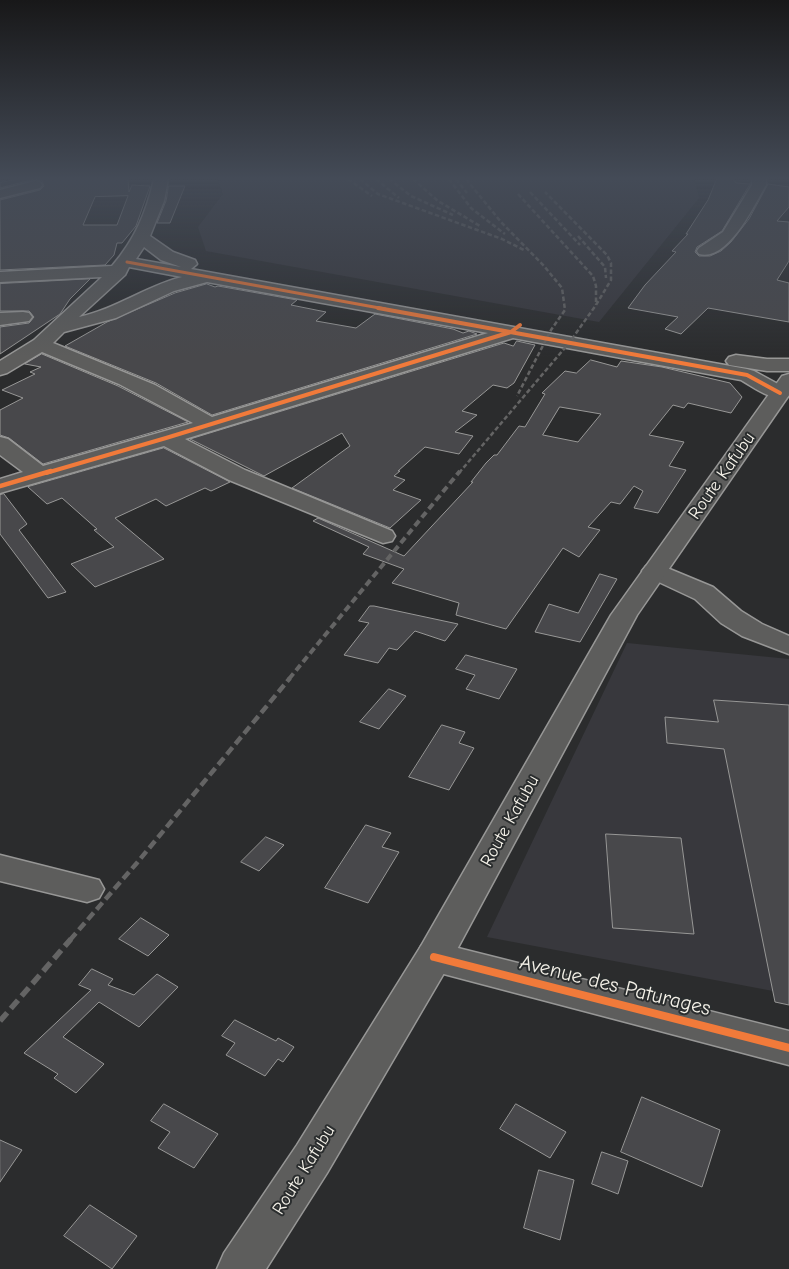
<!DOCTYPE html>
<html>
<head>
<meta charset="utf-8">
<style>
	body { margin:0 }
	canvas { display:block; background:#2b2c2d }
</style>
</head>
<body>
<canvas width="789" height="1269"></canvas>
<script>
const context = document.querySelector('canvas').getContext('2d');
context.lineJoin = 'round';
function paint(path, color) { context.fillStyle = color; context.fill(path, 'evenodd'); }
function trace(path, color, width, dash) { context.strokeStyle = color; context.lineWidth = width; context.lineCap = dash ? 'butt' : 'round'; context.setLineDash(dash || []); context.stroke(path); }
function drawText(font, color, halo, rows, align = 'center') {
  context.font = font + ' "Comic Neue",sans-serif'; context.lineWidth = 4; context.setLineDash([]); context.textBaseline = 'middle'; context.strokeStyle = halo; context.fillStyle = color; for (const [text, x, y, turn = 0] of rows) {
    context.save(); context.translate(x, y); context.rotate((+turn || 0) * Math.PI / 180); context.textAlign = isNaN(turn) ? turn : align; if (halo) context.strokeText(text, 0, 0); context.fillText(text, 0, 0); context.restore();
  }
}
paint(new Path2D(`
	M218 179H694L699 198 599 322 206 251 198 227 223 194Z
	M627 643 789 659V994L487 937Z`), '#38383d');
const building = new Path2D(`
	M18 179H128L129 192 132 185 150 186 136 226 122 243H117L114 255 105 265 0 270V200L40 190 44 186 42 181 35 179 0 188V183ZM128 196 117 225H83L95 197Z
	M717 179H733L736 183 750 184 722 231 697 247 695 252 699 256H710L721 251 731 242 749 219 768 184 789 187V207L777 221 789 222V261L777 280 789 283V322L708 308 681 334 665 329 678 317 628 308 645 285 676 252 672 251 688 234H686L708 200Z
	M169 186H185L170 223H157L166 201Z
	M90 279 70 299 60 314 0 354V327L29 323 34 317 29 311H0V284Z
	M207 284 215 287 218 286 297 300 291 305 326 312 316 321 356 328 375 314 453 329 463 333 469 331 477 334 212 415 156 383 65 346 107 322 175 293Z
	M517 341 535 345 514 383 507 388 493 385 462 411 477 415 455 432 473 436 459 454 425 447 398 471H400L394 476 405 480 393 490 421 500 390 528 292 488 350 446 342 433 264 476 190 439 504 343 513 346Z
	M42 354 118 386 188 422 43 464 9 438 0 435V410L23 398 2 390 35 374 30 372 41 367 25 364Z
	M591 360 617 367 621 361 662 367 730 383 742 397 731 413 688 403 684 408 673 405 649 435 684 442 669 466 686 470 658 513 634 508 643 491 634 486 620 504 611 502 588 527 600 530 579 557 563 548 506 629 456 615 459 603 392 583 404 569 363 554 369 547 313 521 318 518 404 556 473 482H471L486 463 494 455H497L519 426 525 427 545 394 542 393 565 371 576 373ZM560 407 601 414 578 442 543 435Z
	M164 448 230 482 211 491 205 488 166 506 156 499 115 518 164 559 95 587 71 564 114 547 94 530 97 529 62 498 47 504 28 487Z
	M4 494 27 524 19 530 66 592 48 598 0 534V495Z
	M600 574 617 579 580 642 535 632 549 604 578 613Z
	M370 606H374L458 624 445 641 415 631 397 650 389 648 378 663 344 655 369 623 359 621Z
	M466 655 517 669 499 699 466 689 475 675 456 669Z
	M389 689 406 696 379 729 360 722Z
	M714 700 789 705V1005L775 1002 724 749 667 743 665 717 718 722Z
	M442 725 465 732 459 743 474 748 449 790 409 777Z
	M366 825 391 833 382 847 399 852 368 903 325 888Z
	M606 834 681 838 694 934 613 928Z
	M266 837 284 845 259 871 241 862Z
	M141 918 169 935 148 956 119 939Z
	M92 969 113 979 108 985 134 995 157 974 178 987 139 1027 99 1002 63 1037 104 1064 76 1093 54 1078 58 1074 24 1053 91 990 79 985Z
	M235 1020 276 1041 278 1038 294 1047 283 1062 278 1059 265 1076 226 1055 235 1043 222 1036Z
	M642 1097 720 1130 702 1187 621 1152Z
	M164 1104 218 1134 194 1168 158 1148 170 1132 151 1121Z
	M516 1104 566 1132 550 1158 500 1129Z
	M0 1140 22 1150 0 1182Z
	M602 1152 628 1161 618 1194 592 1184Z
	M539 1170 574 1180 560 1240 524 1228Z
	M90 1205 137 1236 112 1269 64 1236Z`);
paint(building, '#48484b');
trace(building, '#979796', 1);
const minor = new Path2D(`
	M154 179H168L164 201 150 236 173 252 195 260 197 264 191 269 747 369 754 371 787 389 789 395 787 397C771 401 755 388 741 380L513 338 185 439 245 470 392 531 395 536 392 541 383 543 229 480 164 446 0 493V479L23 472 0 455V437L8 439 43 466 193 423 119 384 42 352 7 373 0 375V361L34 340 102 277 0 282V272L112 266C135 239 146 213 154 179ZM144 247 161 260 181 267 136 259ZM129 267 182 277C146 286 116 309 79 317L125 275ZM207 282 488 333 212 417 155 385 53 343 64 332 116 318 174 291Z
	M752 179H766V185C754 205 728 262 699 254L697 251 699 248 723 232 752 185Z
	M35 181 40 182 42 185 40 188 0 198V190Z
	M23 312 29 313 32 317 29 321 0 325V313Z
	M736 355 767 359H789V371H767L729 365 726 361 729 357Z
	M655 563 713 587 741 611 762 624 789 636V654L742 636 721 623 695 599 646 576 642 571 646 566Z
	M0 855 99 880 104 889 99 898 87 902 0 881Z
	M434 942 789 1031V1065L421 968 416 957 421 946Z`);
const major = new Path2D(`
	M789 374V395L637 615 447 968 327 1173 266 1269H217L224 1253 297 1145 421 946 611 615 782 376Z`);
trace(minor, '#979796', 3);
trace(major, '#979796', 3);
paint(minor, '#5d5d5c');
paint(major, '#5d5d5c');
trace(new Path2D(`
	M348 179 372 196
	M360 179 378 194 502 239 524 250
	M376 179 399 198
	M389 179 411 196 453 215
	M413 179 438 201 480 226
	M449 179 471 208 505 234
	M456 179 467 193
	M466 179 501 222 544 266 562 288 565 310 551 330 517 396
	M530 192 580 245
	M518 194 593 276 596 286V305
	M578 236 605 267 606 278
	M459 473 569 343 596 305 611 280V263L607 255 545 192`), '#646464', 2.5, [4.5, 2.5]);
trace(new Path2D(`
	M289 679 460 471`), '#646464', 4, [7, 4]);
trace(new Path2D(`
	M70 940 136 864 290 678`), '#646464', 4.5, [9, 4.5]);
trace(new Path2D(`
	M0 1021 71 939`), '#646464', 5.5, [11, 5.5]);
trace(new Path2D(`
	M127 262 385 309`), '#f17a3a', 3);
trace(new Path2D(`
	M378 308 747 375 780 393
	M46 473 166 438 511 332 520 325`), '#f17a3a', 4);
trace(new Path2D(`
	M0 486 51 471`), '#f17a3a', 4.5);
trace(new Path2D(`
	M434 957 789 1048`), '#f17a3a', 8);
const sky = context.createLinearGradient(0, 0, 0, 357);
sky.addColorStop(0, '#181819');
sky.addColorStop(0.5, '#444b57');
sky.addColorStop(1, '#444b5700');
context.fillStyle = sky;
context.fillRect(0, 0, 789, 357);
drawText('18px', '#f4f1e8', '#2a2d2e', [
	["Route Kafubu",722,476,-55],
	["Route Kafubu",510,821,-61],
	["Route Kafubu",304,1170,-58]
]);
drawText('21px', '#f4f1e8', '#2a2d2e', [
	["Avenue des Paturages",615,986,14]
]);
</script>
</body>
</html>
